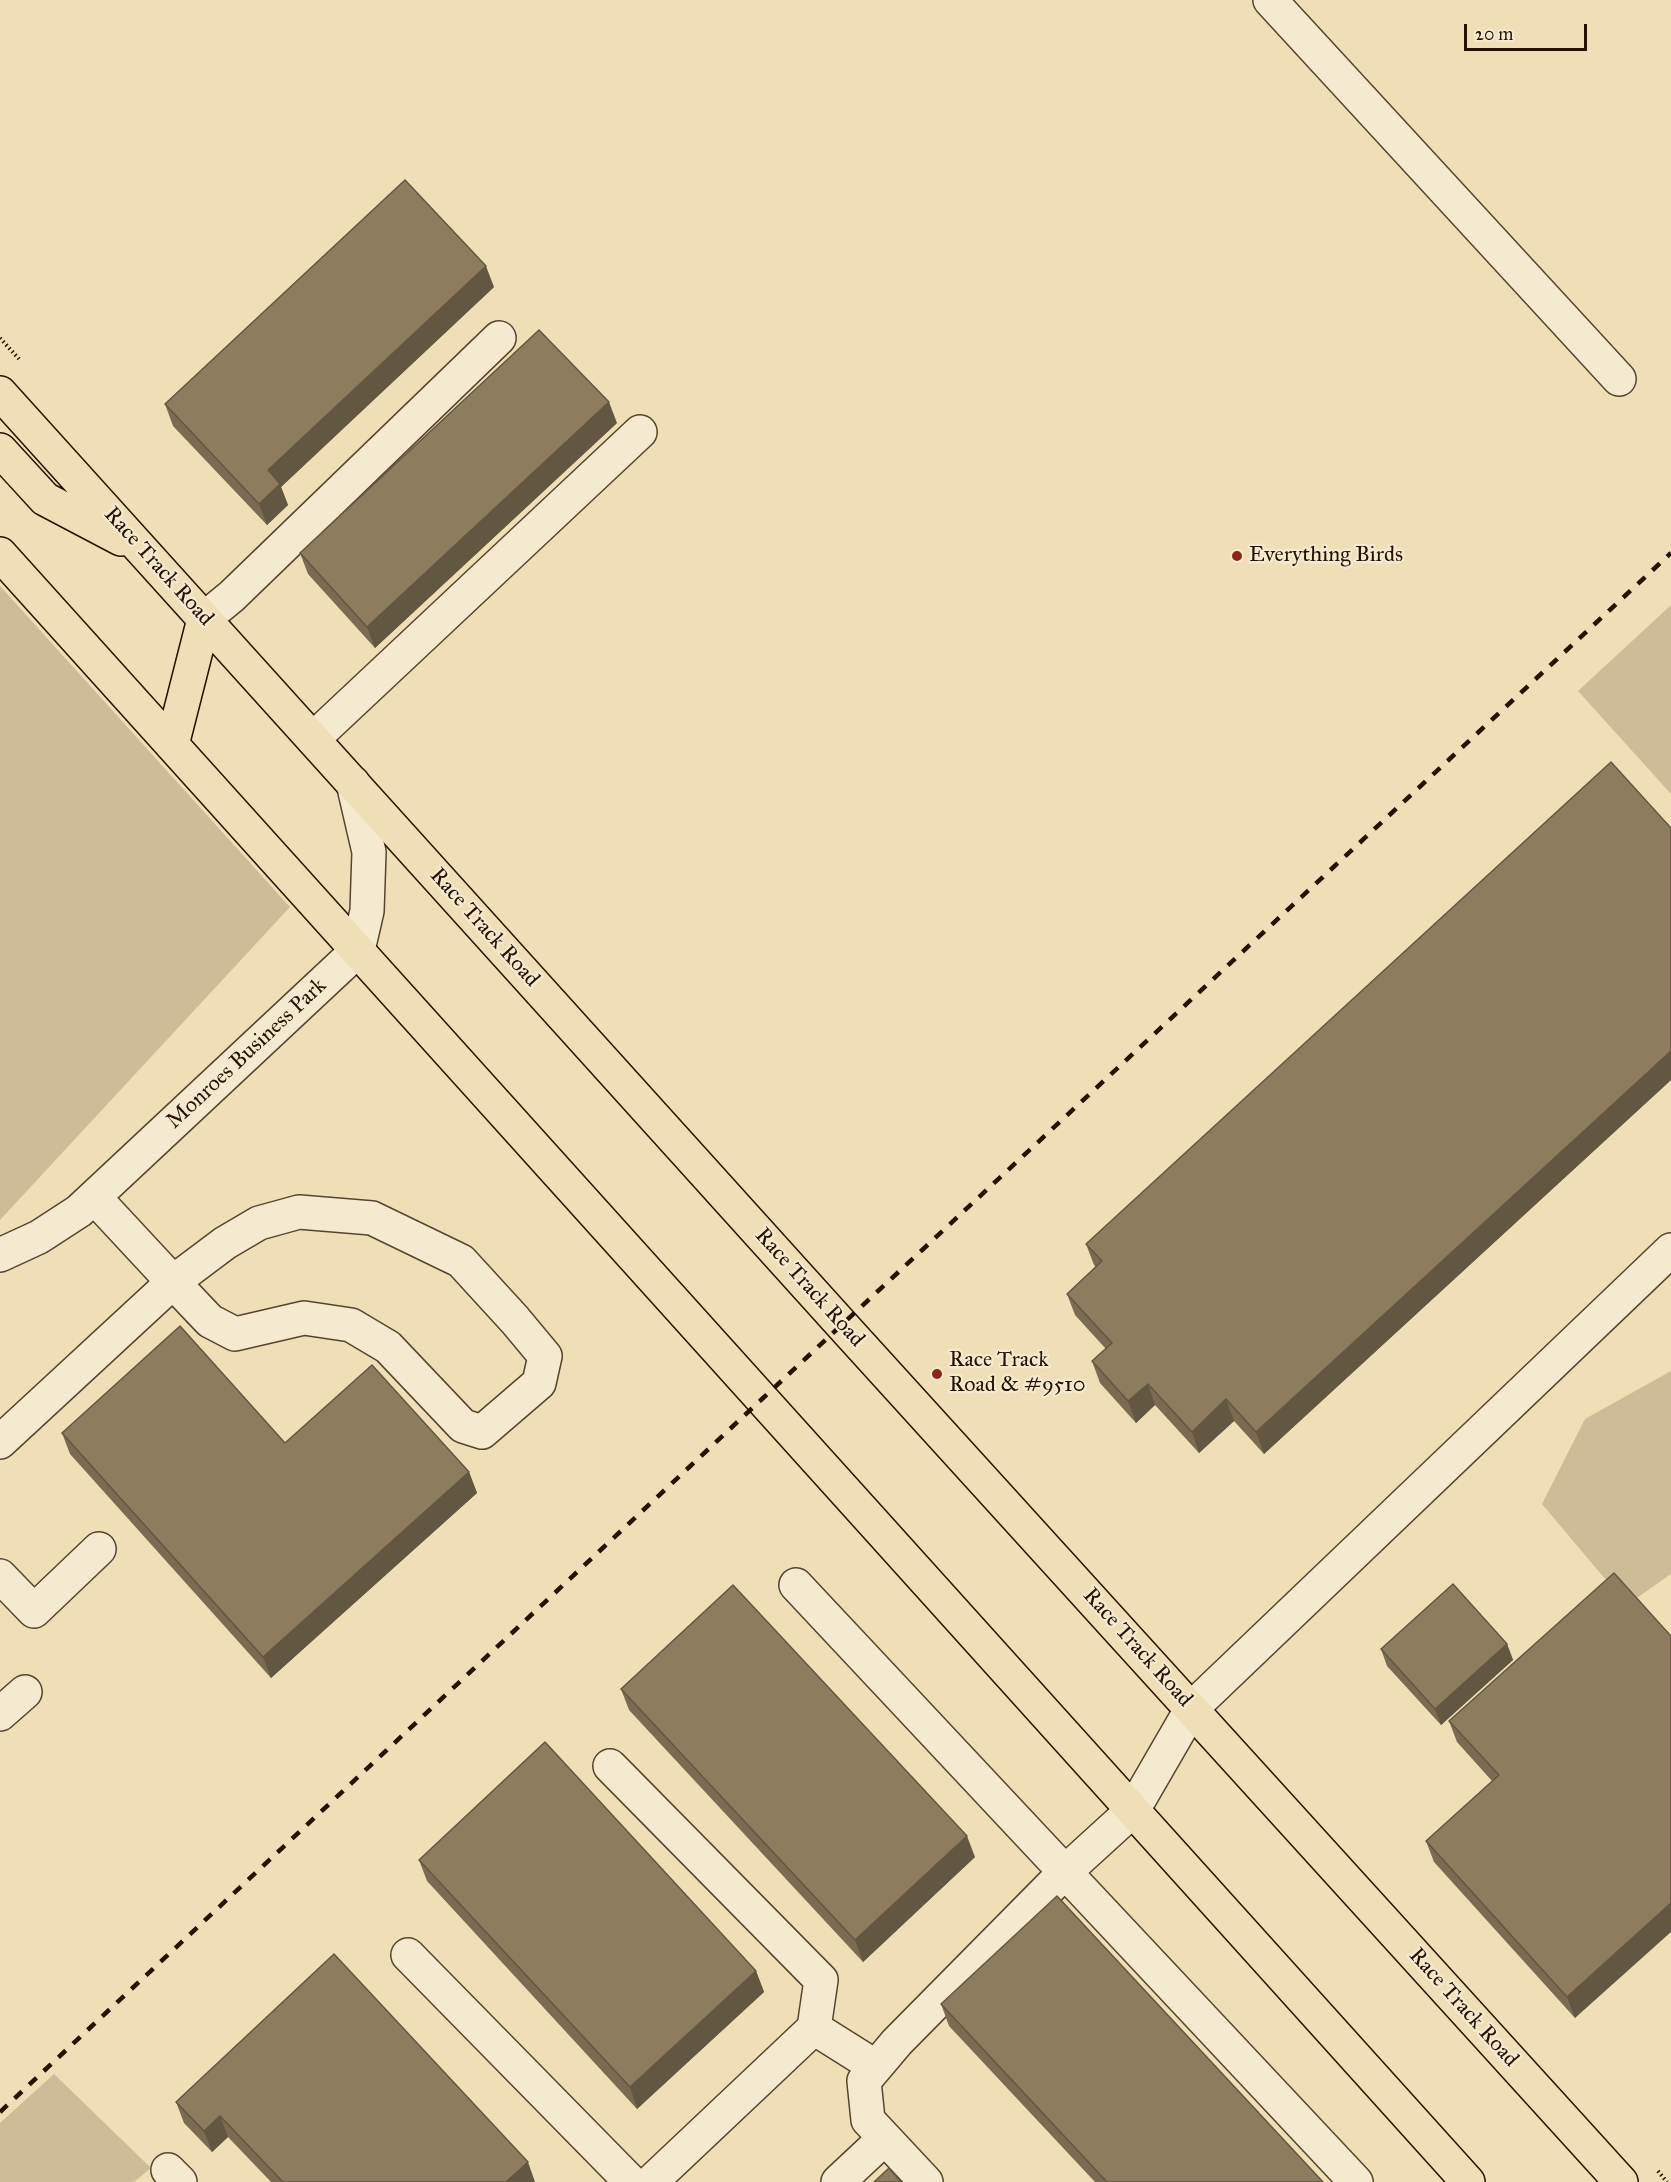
<!DOCTYPE html>
<html>
<head>
<meta charset="utf-8">
<style>
	body { margin:0 }
	#map { position:relative; width:1671px; height:2182px; overflow:hidden; background:#f0dfb6; font-family:"IM FELL Great Primer",serif }
	canvas { display:block }
	.scale { position:absolute; left:1464px; top:24px; width:123px; height:27px; box-sizing:border-box; border:3px solid #241100; border-top:0; padding-left:8px; font-size:18px; line-height:21px; white-space:nowrap; color:#241100; -webkit-text-stroke:4px #f5ead0; paint-order:stroke }
</style>
</head>
<body>
<div id="map">
<canvas width="1671" height="2182"></canvas>
<div class="scale">20 m</div>
</div>
<script>
const context = document.querySelector('canvas').getContext('2d');
context.lineJoin = 'round';
function paint(path, color) { context.fillStyle = color; context.fill(path, 'evenodd'); }
function trace(path, color, width, dash) { context.strokeStyle = color; context.lineWidth = width; context.lineCap = dash ? 'butt' : 'round'; context.setLineDash(dash || []); context.stroke(path); }
function drawText(font, color, halo, rows, align = 'center') {
  context.font = font + ' "IM FELL Great Primer",serif'; context.lineWidth = 4.5; context.setLineDash([]); context.textBaseline = 'middle'; context.strokeStyle = halo; context.fillStyle = color; for (const [text, x, y, turn = 0] of rows) {
    context.save(); context.translate(x, y); context.rotate((+turn || 0) * Math.PI / 180); context.textAlign = isNaN(turn) ? turn : align; if (halo) context.strokeText(text, 0, 0); context.fillText(text, 0, 0); context.restore();
  }
}
paint(new Path2D(`
	M0 586 290 907 0 1220Z
	M1671 605V794L1578 691Z
	M1671 1371V1574L1627 1605 1542 1504 1585 1419Z
	M54 2074 151 2168 134 2182H0V2123Z`), '#cdbc97');
const minor = new Path2D(`
	M1270 0 1619 379
	M204 619 232 596 499 338
	M313 739 640 432
	M299 1212 372 1218 461 1261 515 1320 545 1356 539 1383 482 1432 463 1426 388 1347 351 1325 304 1318 235 1334 210 1321 173 1282 225 1243 259 1223Z
	M0 1255 39 1237 79 1211 358 950 367 911 369 852 353 783
	M0 1442 173 1282 94 1197
	M0 1576 34 1611 99 1549
	M796 1585 1065 1872 897 2042 864 2081 868 2120 926 2182
	M0 1714 25 1692
	M610 1766 821 1980 814 2028
	M408 1955 631 2182
	M168 2170 180 2182
	M651 2182 814 2028 876 2067
	M838 2182 885 2138
	M1356 2182 1065 1872 1133 1810 1192 1708 1671 1250`);
const major = new Path2D(`
	M0 393 843 1326 1621 2182
	M0 450 45 499 121 539
	M0 554 1468 2182
	M172 745 204 619`);
trace(minor, '#57442e', 36);
trace(major, '#241100', 36);
trace(new Path2D(`
	M0 338 19 359
	M1658 2171 1667 2182`), '#241100', 4, [1.5, 3]);
trace(minor, '#f5ead0', 33);
trace(major, '#f0dfb6', 33);
trace(new Path2D(`
	M0 2112 762 1399 1671 553`), '#241100', 4.5, [10, 10]);
paint(new Path2D(`
	M494 287 281 487 288 505 267 525 173 426 165 404Z
	M617 423 375 648 308 574 300 553Z
	M1671 828V1080L1264 1454 1234 1421 1199 1453 1155 1405 1136 1423 1100 1383 1092 1361 1106 1349 1075 1315 1067 1294 1096 1267 1094 1265 1086 1244Z
	M62 1433 469 1472 477 1493 271 1678 70 1454Z
	M1671 1636 1575 2018 1434 1862 1426 1841 1492 1781 1457 1742 1449 1721Z
	M1507 1644 1513 1660 1441 1725 1387 1666 1381 1649Z
	M621 1689 975 1857 863 1962 629 1710Z
	M419 1860 756 1971 764 1992 637 2109 427 1881Z
	M941 2004 1323 2182H1095L949 2026Z
	M176 2102 535 2182H271L228 2137 212 2152 184 2123Z`), '#7a6b52');
paint(new Path2D(`
	M486 266 494 287 281 487 288 505 267 525 259 504 268 470Z
	M609 402 617 423 375 648 367 627Z
	M1671 1051V1080L1264 1454 1256 1432Z
	M1148 1384 1155 1405 1136 1423 1128 1401Z
	M1226 1399 1234 1421 1199 1453 1192 1432Z
	M469 1472 477 1493 271 1678 263 1657Z
	M1507 1644 1513 1660 1441 1725 1435 1709Z
	M967 1836 975 1857 863 1962 855 1940Z
	M1671 1903V1932L1575 2018 1567 1997Z
	M756 1971 764 1992 637 2109 630 2087Z
	M220 2116 228 2137 212 2152 204 2131Z
	M528 2162 535 2182H506Z`), '#635742');
const building = new Path2D(`
	M405 180 486 266 268 470 280 484 259 504 165 404Z
	M539 330 609 402 367 627 300 553Z
	M1611 762 1671 828V1051L1256 1432 1226 1399 1192 1432 1148 1384 1128 1401 1092 1361 1112 1343 1067 1294 1102 1261 1086 1244Z
	M180 1326 285 1443 372 1365 469 1472 263 1657 62 1433Z
	M1614 1573 1671 1636V1903L1567 1997 1426 1841 1499 1775 1449 1721Z
	M1453 1584 1507 1644 1435 1709 1381 1649Z
	M733 1585 967 1836 855 1940 621 1689Z
	M545 1742 756 1971 630 2087 419 1860Z
	M1057 1896 1323 2182H1107L941 2004Z
	M334 1954 528 2162 506 2182H283L220 2116 204 2131 176 2102Z
	M889 2168 901 2182H874Z`);
paint(building, '#8e7c5f');
trace(building, '#635742', 1.5);
for (const [x, y, r, color] of [
	[1237,556,6,"#8f2418"],
	[937,1374,6,"#8f2418"]
]) { const dot = new Path2D(); dot.arc(x, y, r, 0, 2 * Math.PI); context.fillStyle = color; context.fill(dot); trace(dot, '#f5ead0', 2); }
drawText('22px', '#241100', '#f5ead0', [
	["Everything Birds",1249,556],
	["Race Track",949,1361],
	["Road & #9510",949,1386]
], 'left');
drawText('22px', '#241100', '#f5ead0', [
	["Race Track Road",158,567,48],
	["Race Track Road",484,928,48],
	["Monroes Business Park",247,1054,-43],
	["Race Track Road",809,1288,48],
	["Race Track Road",1137,1648,48],
	["Race Track Road",1463,2008,48]
]);
</script>
</body>
</html>
